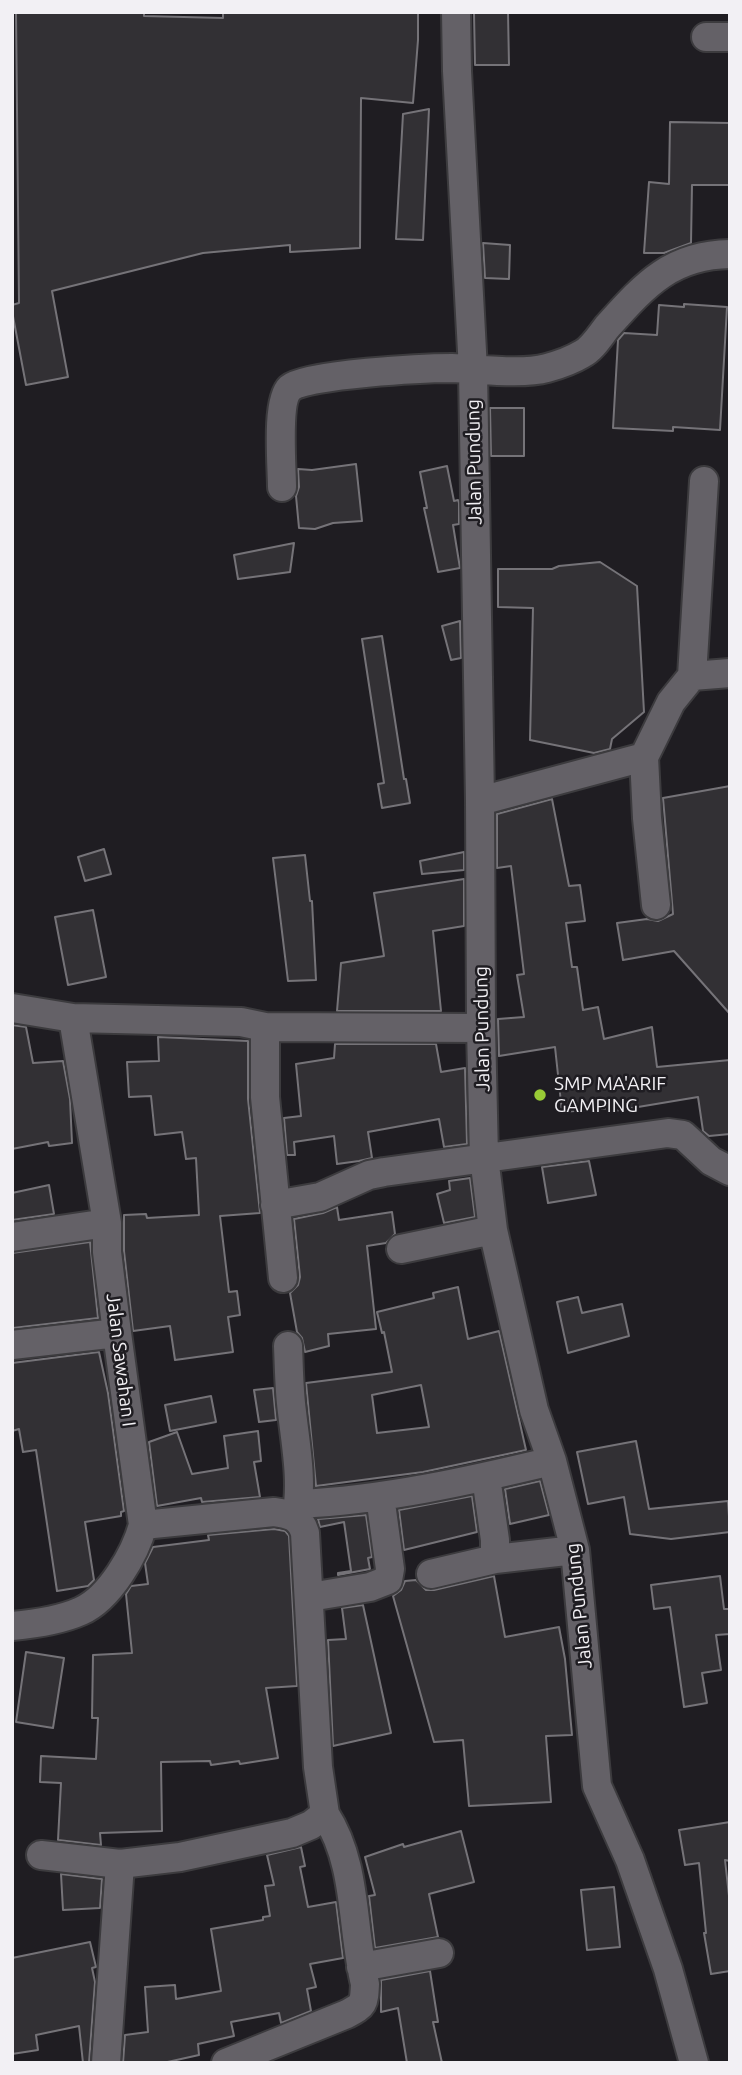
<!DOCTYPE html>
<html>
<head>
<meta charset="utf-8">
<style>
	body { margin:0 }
	#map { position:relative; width:742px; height:2075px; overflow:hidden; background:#1f1d22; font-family:Ubuntu,sans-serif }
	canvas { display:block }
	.frame { position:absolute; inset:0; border:14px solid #f2f0f4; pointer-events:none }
</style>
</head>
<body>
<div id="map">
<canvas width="742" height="2075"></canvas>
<div class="frame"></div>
</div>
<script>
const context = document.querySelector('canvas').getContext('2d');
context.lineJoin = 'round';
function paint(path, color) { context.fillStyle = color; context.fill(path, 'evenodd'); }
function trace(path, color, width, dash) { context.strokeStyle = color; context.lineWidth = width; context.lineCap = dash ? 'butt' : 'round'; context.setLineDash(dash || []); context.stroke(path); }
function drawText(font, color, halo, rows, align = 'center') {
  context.font = font + ' Ubuntu,sans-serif'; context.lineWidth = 5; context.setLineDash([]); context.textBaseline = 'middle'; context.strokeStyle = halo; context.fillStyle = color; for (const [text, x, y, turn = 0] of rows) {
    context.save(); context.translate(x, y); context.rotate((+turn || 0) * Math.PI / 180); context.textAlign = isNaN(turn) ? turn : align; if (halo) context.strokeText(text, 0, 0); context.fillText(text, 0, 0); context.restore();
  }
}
const building = new Path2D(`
	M16 12H144V16L223 18V12H418V40L413 103 361 98 360 248 290 252V245L203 253 52 291 68 377 26 385 12 311V305L19 303Z
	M508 12 509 65H475L474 13Z
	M429 109 423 240 396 239 403 114Z
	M670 122 730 123V185H692L691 243 664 253H644L649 182 669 184Z
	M483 243 510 245 509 279 485 278Z
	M684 304 727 307 720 430 673 427V431L613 428 618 340 624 333 657 335 659 305 684 307Z
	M490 408H524V456H491Z
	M356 464 362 521 333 523 315 529 299 528 296 496 299 487 298 469 312 470Z
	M447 466 454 501 458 500 459 503V524L453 525 460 568 438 572 424 508H427L420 472Z
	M294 543 290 572 238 579 234 555Z
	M600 562 637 586 644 712 612 739 610 749 594 753 530 740 533 608 498 607V569H552L559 566Z
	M460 621 461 658 451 660 442 626Z
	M382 636 404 779H406L410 803 382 808 378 784 384 783 362 639Z
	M730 786V1014L674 951 623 960 617 923 647 919 658 921 673 914 663 798Z
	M552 799 569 886 580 885 585 921 566 923 572 967H577L583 1010 598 1007 604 1039 652 1027 657 1067 730 1060V1134L709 1136 703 1131 698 1097 614 1111 613 1108 562 1112 555 1047 499 1056 498 1019 524 1017 517 975 524 974 511 866 497 868V814Z
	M104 849 111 874 85 881 78 857Z
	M464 852V870L422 874 420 861Z
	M305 855 310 901H312L316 980 288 981 273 858Z
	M464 879V926L433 931 441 1011H337L341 963 384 956 374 893Z
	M93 910 106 977 68 985 55 917Z
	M12 1025 26 1027 33 1063 63 1061 70 1099 72 1143 49 1146 48 1142 12 1149Z
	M158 1037 248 1041V1099L260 1213 220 1216 229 1292 237 1291 240 1315 228 1317 233 1352 175 1360 170 1326 133 1331 124 1251V1215L146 1214 147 1218 199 1215 196 1158 186 1159 182 1132 155 1135 151 1096 129 1097 127 1062 159 1061Z
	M335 1044H436L441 1072 465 1068 467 1144 444 1147 439 1119 368 1132 372 1158 359 1161 337 1164 334 1136 294 1142 295 1155H287L284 1118 301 1116 296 1064 334 1058Z
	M589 1161 596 1195 548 1203 542 1167Z
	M470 1178 475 1217 444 1223 437 1194 450 1190 449 1181Z
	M49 1185 54 1214 12 1220V1193Z
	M337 1207 339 1220 392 1212 395 1234 386 1243 367 1246 376 1329 328 1334 329 1346 305 1352 302 1338 297 1332 290 1293 298 1285 300 1277 294 1219 323 1213Z
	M90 1242 98 1318 13 1328 12 1253Z
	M458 1287 468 1339 499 1331 526 1450 423 1472 316 1486 306 1383 392 1372 384 1332 382 1333 377 1312 434 1298 433 1293ZM421 1385 429 1427 377 1433 372 1395Z
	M578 1297 582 1313 622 1304 629 1336 568 1353 557 1302Z
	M99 1352 108 1393 124 1511 121 1512V1516L85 1522 94 1580 88 1586 57 1591 36 1450 23 1452 19 1429 12 1431V1363Z
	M273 1388 276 1420 259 1422 254 1390Z
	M211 1396 216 1422 170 1431 165 1405Z
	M258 1431 261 1461 254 1462 260 1497 202 1502 201 1498 157 1506 149 1442 177 1432 192 1474 228 1468 224 1436Z
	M636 1441 649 1509 728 1501 730 1532 671 1539 630 1534 624 1497 588 1504 577 1452Z
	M540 1481 549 1515 510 1524 505 1489Z
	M472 1496 477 1532 404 1550 399 1510Z
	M366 1515 372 1557 368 1558 370 1569 338 1575V1573L351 1571 344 1522 320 1527 318 1519Z
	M274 1529 285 1531 289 1536 297 1686 266 1688 278 1758 240 1764 239 1761 211 1765 210 1761 161 1762 162 1831 100 1833 101 1845 58 1840 61 1783 40 1782 41 1756 96 1759 98 1718H92L93 1655 132 1653 126 1594 131 1586 148 1584 145 1563 153 1547 209 1540 208 1535Z
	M494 1576 505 1637 559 1627 565 1659 572 1735 546 1736 551 1802 469 1806 463 1740 434 1742 393 1596 401 1590 405 1581 416 1580 426 1590H434Z
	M720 1576 724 1609H730V1634L716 1635 721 1670 702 1673 707 1703 684 1707 670 1607 654 1609 651 1585Z
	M363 1605 391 1733 333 1746 328 1640 346 1639 342 1608Z
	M26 1652 64 1658 53 1728 16 1722Z
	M730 1822V1861L725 1860 730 1905V1971L711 1974 704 1933H706L699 1863 685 1865 679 1830Z
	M461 1831 474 1882 429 1894 438 1937 375 1948 369 1896 375 1895 365 1857 403 1844 404 1847Z
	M301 1847 305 1866 300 1867 308 1907 336 1902 343 1958 310 1964 316 1987 307 1989 311 2011 281 2023 279 2013 231 2022 234 2036 198 2044 199 2055 163 2063H123L125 2035 148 2032 145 1987 175 1985 176 1999 221 1991 211 1929 263 1920V1917L270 1916 265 1886 274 1885 267 1855Z
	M61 1874 102 1879 100 1908 63 1910Z
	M614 1887 620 1947 587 1950 581 1890Z
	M90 1942 96 1967 92 1968 95 1982 89 2063H83L79 2026 36 2035 38 2050 12 2054V1958Z
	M430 1971 438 2022H433L442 2063H407L398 2008 381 2012V1980Z`);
paint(building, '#323034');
trace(building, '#757378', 2);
const minor = new Path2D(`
	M456 12 457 71 473 370 480 801 481 1028 484 1157 493 1230 534 1410 552 1461 575 1550 597 1786 630 1860 668 1969 694 2063
	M706 37H730
	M704 481 692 676 730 673
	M282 487C282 468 276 401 290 388 306 374 426 368 452 368 480 369 521 375 547 368 558 365 572 360 582 354 592 349 600 336 607 327 644 286 670 255 730 254
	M480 801 644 757
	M656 905 647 818 644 757 671 702 692 676
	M12 1008 73 1018 241 1022 265 1027 481 1028
	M265 1027V1097L283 1278
	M275 1205 320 1197 369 1175 384 1172 668 1133 683 1135 711 1161 730 1171
	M12 1237 107 1223
	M401 1249 493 1230
	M12 1345 117 1333
	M288 1346C289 1368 289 1390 292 1412 296 1448 303 1482 296 1518
	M299 1504C384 1500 469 1481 552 1461
	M495 1559 575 1550
	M431 1574 495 1559V1540L486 1477
	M310 1597 370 1587 388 1580 390 1569 380 1496
	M12 1626C34 1624 61 1620 81 1611 110 1598 135 1554 143 1525L117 1333 107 1252V1223L73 1018
	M41 1855 120 1864 180 1857 292 1833 311 1825 325 1814 318 1767 305 1533C300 1516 289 1514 274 1512L143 1525
	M361 1967 439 1953
	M106 2063 120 1864
	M226 2063 347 2014C364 2005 364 2004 365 1984 351 1927 358 1865 325 1814`);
trace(minor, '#3c3b3e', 32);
trace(minor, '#646167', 28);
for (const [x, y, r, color] of [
	[540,1095,7,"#99cb36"]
]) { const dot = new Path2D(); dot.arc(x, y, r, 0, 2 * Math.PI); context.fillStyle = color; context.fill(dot); trace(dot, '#1f1d22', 2.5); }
drawText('19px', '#f2f0f4', '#1f1d22', [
	["Jalan Pundung",474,462,-91],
	["Jalan Pundung",482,1029,-91],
	["Jalan Sawahan I",121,1360,83],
	["Jalan Pundung",579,1606,-96]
]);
drawText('19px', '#f2f0f4', '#1f1d22', [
	["SMP MA'ARIF",554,1084],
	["GAMPING",554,1106]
], 'left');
</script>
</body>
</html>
